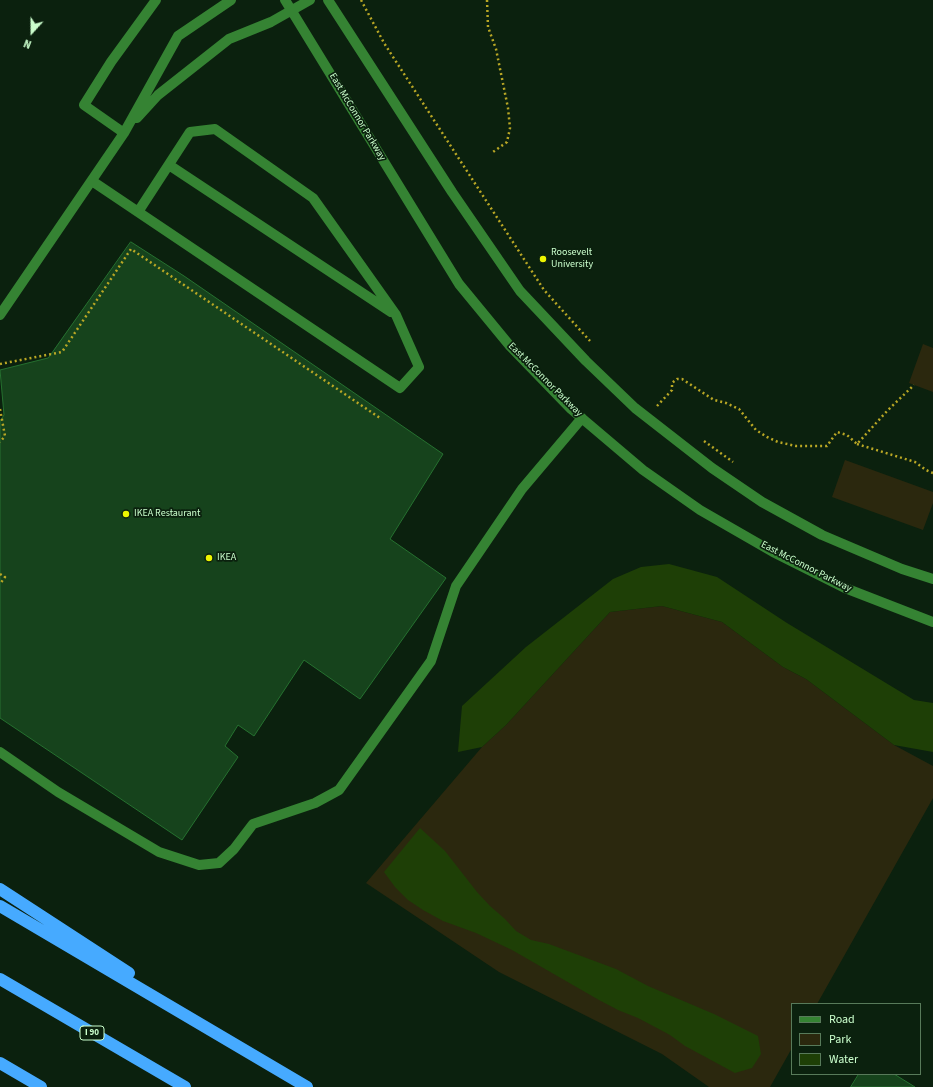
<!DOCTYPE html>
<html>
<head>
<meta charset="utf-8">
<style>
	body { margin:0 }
	#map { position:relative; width:933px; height:1087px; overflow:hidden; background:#0b210e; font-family:"Source Sans 3",sans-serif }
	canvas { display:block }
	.legend { position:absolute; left:791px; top:1003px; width:130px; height:72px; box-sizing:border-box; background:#0b210e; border:1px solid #587a5a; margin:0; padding:5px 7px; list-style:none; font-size:12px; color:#cbffcd }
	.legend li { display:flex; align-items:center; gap:8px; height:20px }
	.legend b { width:20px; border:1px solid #587a5a }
	.north { position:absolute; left:12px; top:12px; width:40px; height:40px; -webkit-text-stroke:3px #0b210e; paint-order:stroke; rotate:201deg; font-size:11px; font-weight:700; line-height:16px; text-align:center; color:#cbffcd }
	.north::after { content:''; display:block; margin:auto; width:14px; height:18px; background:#cbffcd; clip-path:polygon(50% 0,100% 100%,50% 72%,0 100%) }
</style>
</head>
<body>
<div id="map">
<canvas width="933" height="1087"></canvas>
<ul class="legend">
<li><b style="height:5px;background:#358333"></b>Road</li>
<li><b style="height:11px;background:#2b280e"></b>Park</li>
<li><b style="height:11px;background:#1e3f06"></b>Water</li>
</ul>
<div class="north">N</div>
</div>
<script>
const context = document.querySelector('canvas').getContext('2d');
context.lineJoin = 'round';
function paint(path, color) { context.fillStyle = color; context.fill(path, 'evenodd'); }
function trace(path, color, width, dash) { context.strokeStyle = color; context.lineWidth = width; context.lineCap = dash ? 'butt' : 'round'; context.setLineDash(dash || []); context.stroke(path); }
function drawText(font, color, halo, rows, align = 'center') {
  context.font = font + ' "Source Sans 3",sans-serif'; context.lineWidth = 3.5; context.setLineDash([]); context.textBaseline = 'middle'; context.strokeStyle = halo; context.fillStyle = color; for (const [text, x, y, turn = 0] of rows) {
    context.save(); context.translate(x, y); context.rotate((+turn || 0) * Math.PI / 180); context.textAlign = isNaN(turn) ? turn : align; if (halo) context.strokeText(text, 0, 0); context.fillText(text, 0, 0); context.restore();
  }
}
paint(new Path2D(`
	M923 344 933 348V392L909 383Z
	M845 460 933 492V503L923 530 832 497Z
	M662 606 722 622 783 667 806 679 894 745 933 766V798L817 1004H792V1048L770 1087H709L662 1054 499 972 366 883 482 747 506 725 610 612Z`), '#2b280e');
paint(new Path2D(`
	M669 564 717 577 787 623 914 700 933 703V752L894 745 806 679 783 667 722 622 662 606 610 612 506 725 482 747 458 752 462 706 526 647 613 579 641 567Z
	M420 828 445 851 477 892 490 906 505 919 516 931 531 940 549 944 616 969 648 986 714 1014 758 1036 761 1054 752 1068 735 1073 685 1046 670 1035 638 1018 618 1010 599 1000 512 950 476 933 443 921 423 910 408 900 395 887 384 872Z`), '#1e3f06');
const building = new Path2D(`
	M131 242 184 276 443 454 390 539 446 578 360 699 304 660 254 736 238 725 225 746 238 757 182 840 0 718V421L4 415 0 370 48 358Z
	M859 1074H894L915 1087H851Z`);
paint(building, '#16431c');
trace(building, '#267130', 1);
trace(new Path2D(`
	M361 0 384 43 544 290 590 341
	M487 0 488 27 496 49 508 108 510 128 507 142 493 152
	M0 364 62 352 131 249 380 418
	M657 406 672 390V383L677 379H682L714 400 726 403 739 409 756 430 767 437 778 442 796 446H827L837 432 847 435 857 444 888 410 914 385
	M0 409 5 436 0 442
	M704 441 733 462
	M857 444 915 462 926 470 933 473
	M0 574 5 577 0 584`), '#b9a725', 2.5, [2, 3]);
trace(new Path2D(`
	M285 0 459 284 510 346 571 409 643 470 700 510 773 552 845 588 933 622
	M328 0 452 192 520 291 586 361 635 408 712 468 762 502 822 535 902 569 933 579
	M137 118 158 95 229 39 271 22 310 0
	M124 133 84 105 111 62 156 0
	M169 165 391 312
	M92 181 400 388 419 367 396 315 313 198 215 129 190 132 138 212
	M0 315 124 133 178 36 231 0
	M0 752 58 792 159 852 199 865 219 863 234 849 253 824 315 803 339 790 431 661 456 586 522 489 582 418`), '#358333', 10);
trace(new Path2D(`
	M0 889 129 973
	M0 906 307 1087
	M0 979 185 1087
	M0 1063 41 1087`), '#46aaff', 12);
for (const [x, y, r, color] of [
	[543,259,4,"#edf600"],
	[126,514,4,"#edf600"],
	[209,558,4,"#edf600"]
]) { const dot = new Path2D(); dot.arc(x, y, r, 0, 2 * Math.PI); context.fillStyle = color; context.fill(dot); trace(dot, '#0b210e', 1.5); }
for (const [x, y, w] of [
	[92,1033,24]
]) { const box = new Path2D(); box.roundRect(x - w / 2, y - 7, w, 14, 3); context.fillStyle = '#0b210e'; context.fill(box); trace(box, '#cbffcd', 1); }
drawText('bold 9px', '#cbffcd', null, [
	["I 90",92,1033]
]);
drawText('10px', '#cbffcd', '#0b210e', [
	["East McConnor Parkway",357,117,59],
	["East McConnor Parkway",545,380,45],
	["East McConnor Parkway",806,567,27]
]);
drawText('10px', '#cbffcd', '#0b210e', [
	["Roosevelt",551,253],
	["University",551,265],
	["IKEA Restaurant",134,514],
	["IKEA",217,558]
], 'left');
</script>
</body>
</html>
